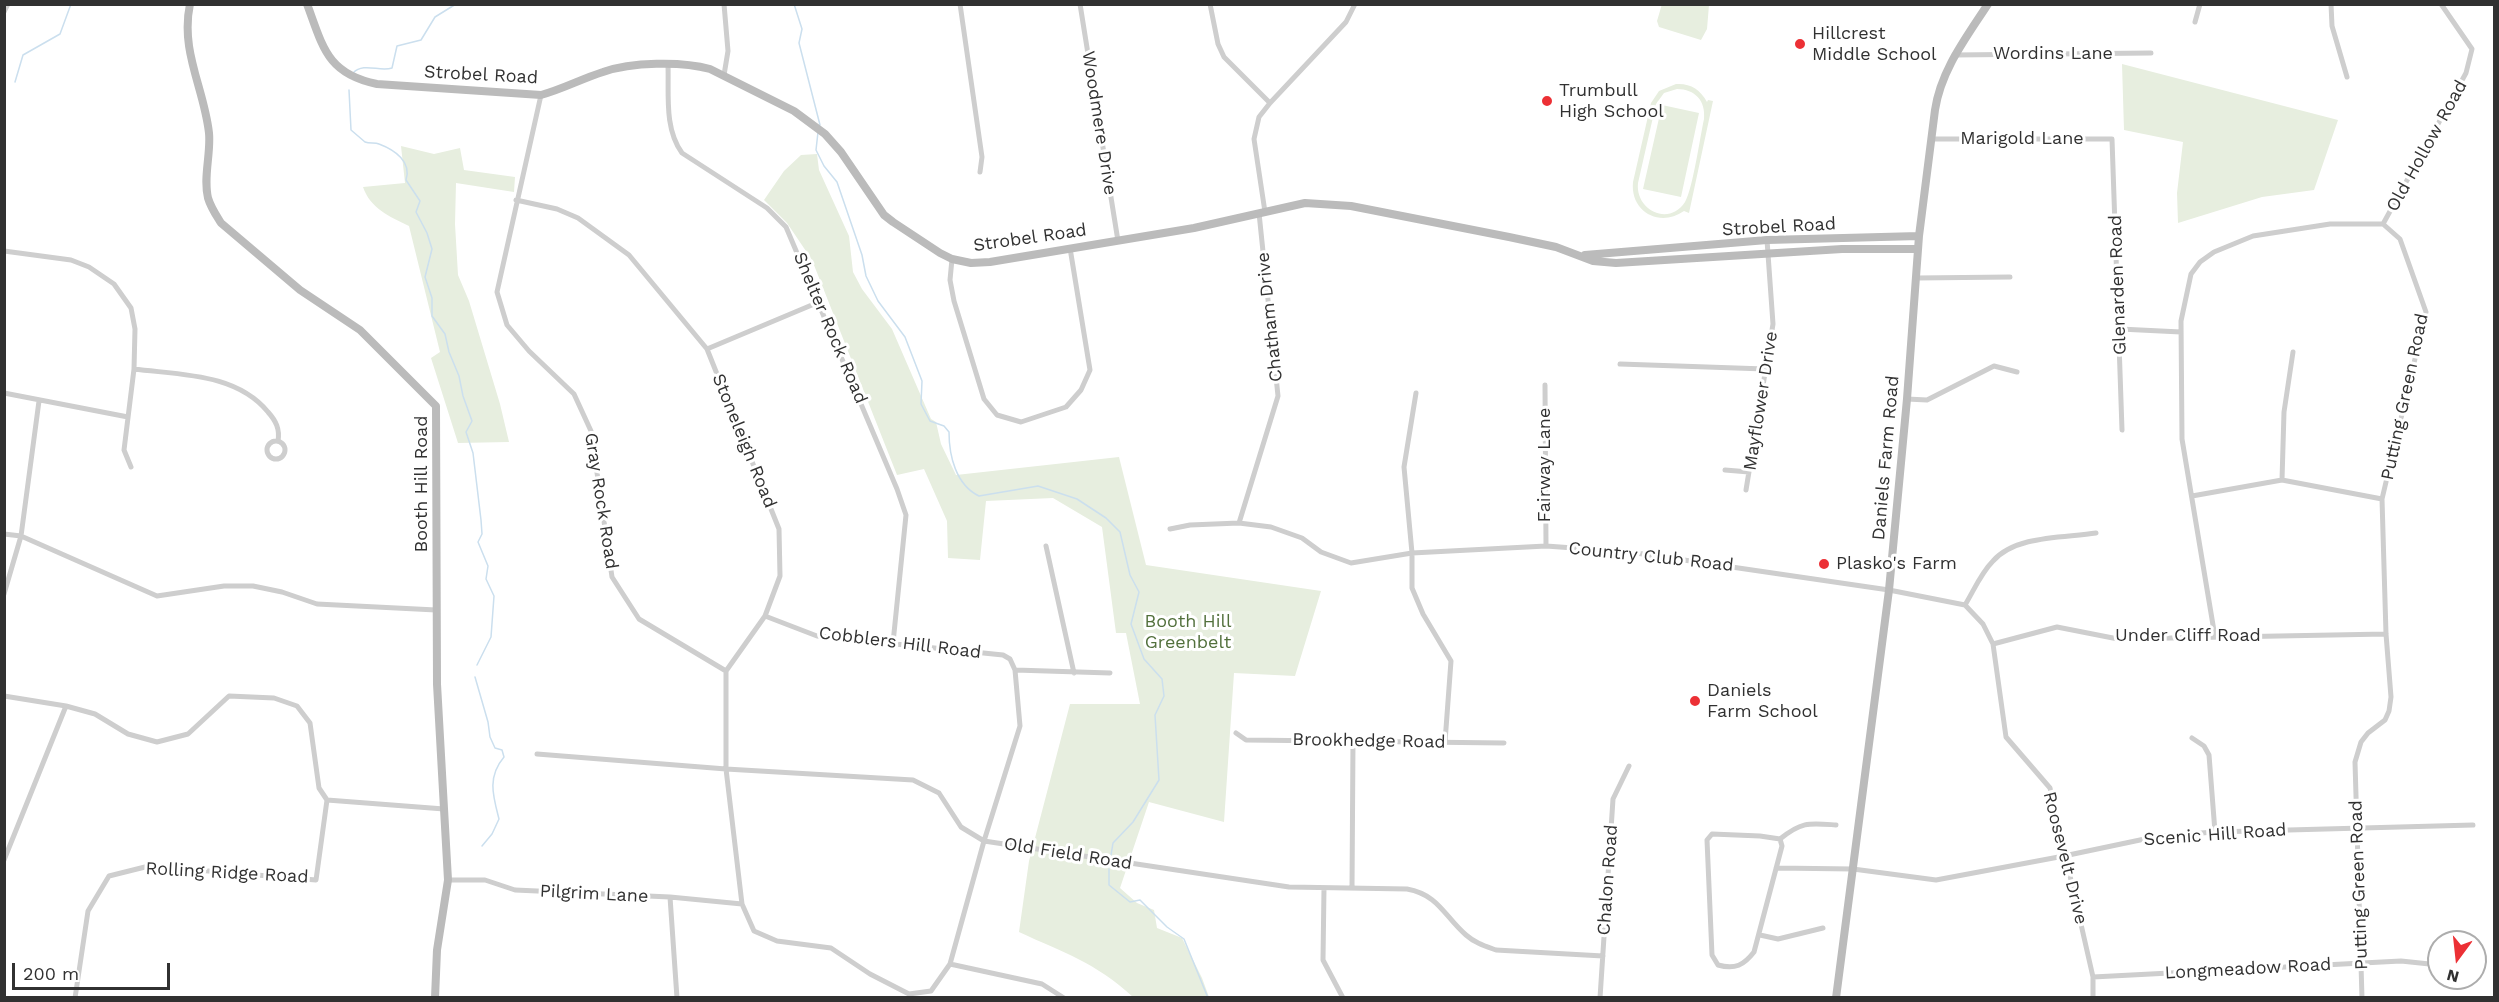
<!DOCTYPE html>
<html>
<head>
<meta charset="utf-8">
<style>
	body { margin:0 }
	#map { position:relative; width:2499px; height:1002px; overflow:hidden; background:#fff; font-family:"Work Sans",sans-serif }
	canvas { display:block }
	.frame { position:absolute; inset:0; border:6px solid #313131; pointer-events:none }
	.north { position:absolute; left:2427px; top:930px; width:60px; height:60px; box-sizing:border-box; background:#fff; border:2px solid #adadad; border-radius:50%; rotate:195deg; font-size:16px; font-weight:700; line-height:24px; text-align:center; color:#313131 }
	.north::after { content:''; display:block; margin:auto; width:21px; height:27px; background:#ec3035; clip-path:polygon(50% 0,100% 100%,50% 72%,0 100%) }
	.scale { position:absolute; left:12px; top:963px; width:158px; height:27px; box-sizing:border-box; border:3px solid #313131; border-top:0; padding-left:8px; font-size:18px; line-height:21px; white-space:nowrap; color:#313131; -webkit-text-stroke:4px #fff; paint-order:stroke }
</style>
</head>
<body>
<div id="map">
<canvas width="2499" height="1002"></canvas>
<div class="frame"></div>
<div class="north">N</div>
<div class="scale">200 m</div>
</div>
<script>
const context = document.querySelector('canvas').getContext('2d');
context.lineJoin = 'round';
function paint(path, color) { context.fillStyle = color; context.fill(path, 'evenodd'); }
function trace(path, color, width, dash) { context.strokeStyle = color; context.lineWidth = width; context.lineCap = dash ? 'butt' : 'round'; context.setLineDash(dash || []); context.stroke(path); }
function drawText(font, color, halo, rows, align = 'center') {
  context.font = font + ' "Work Sans",sans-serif'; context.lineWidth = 6; context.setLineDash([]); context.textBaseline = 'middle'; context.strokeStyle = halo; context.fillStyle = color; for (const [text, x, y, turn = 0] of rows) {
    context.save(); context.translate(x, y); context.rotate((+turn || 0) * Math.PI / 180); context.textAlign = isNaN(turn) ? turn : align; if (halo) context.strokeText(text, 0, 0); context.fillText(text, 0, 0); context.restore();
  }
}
paint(new Path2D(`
	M1662 4 1709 5 1707 29 1701 40 1659 27 1657 21Z
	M2122 64 2338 120 2314 190 2262 197 2178 223 2177 193 2183 142 2124 130Z
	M1676 84C1690 83 1700 89 1707 102L1708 100 1713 101 1689 213 1684 211C1660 228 1630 212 1633 182L1651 103 1659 91ZM1677 89C1695 89 1706 101 1704 119 1700 137 1693 188 1685 202 1669 227 1635 210 1638 183L1656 104 1664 93Z
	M1662 105 1699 113 1681 197 1643 189Z
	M401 146 434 154 460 148 464 170 515 177 514 192 456 183 455 224 458 275 469 301 500 404 509 442 458 443 431 358 440 352 409 226C390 217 370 208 363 187L405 183Z
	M817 154 819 170 849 236 853 272 862 289 892 329 931 419 936 422 941 444 956 475 1119 457 1146 565 1321 591 1295 676 1234 673 1224 822 1149 802 1120 888 1137 903 1154 910 1157 928 1182 938 1202 978 1209 997H1133C1095 962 1064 953 1019 932L1029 861 1070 704H1140L1126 633H1116L1102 527 1053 498 986 501 980 560 948 558 947 521 924 469 897 475 812 260 787 223 764 200 784 171 801 155Z`), '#e7eedf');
trace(new Path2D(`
	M794 4 802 29 799 43 820 125
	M353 73C364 62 379 72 392 68L397 46 421 40 435 17 456 4
	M15 82 23 55 60 34 71 4
	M349 90 351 130 365 142C370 144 375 142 379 144 395 150 412 162 406 180L420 201 416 212 427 233 432 249 425 277 432 298V316L445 334 449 352 459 376 463 396 472 421 466 432 473 453 481 520 482 534 478 542 488 566 486 579 494 596 491 637 477 665
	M818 132 816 150 824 166 837 182 862 255 866 276 878 301 905 337 922 381 921 404 930 421 944 426 949 432C949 456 956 485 979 496L1038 486 1077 499 1106 518 1120 532 1130 575 1139 592 1131 624 1144 659 1162 679 1164 696 1155 715 1159 780 1133 822 1113 843 1111 855
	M475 677 488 722 490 737 495 748 502 750 504 757C487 777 493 796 499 819L492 834 482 846
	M1109 869V885L1130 902 1140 900 1167 927 1184 939 1208 998`), '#cbdfee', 1.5);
trace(new Path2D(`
	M724 4 728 51 724 75
	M960 4 982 157 980 172
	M1080 4 1118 241
	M1210 4 1218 44 1224 57 1270 103
	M2331 4 2332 26 2347 77
	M4 12 8 4
	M2195 22 2200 4
	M1954 55 2151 53
	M668 64C669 94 664 128 682 153L767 208 786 227 897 489 906 515 893 643
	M541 95 497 292 507 325 529 351 574 394 591 431 612 577 639 619 726 671
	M1932 139H2112L2122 430
	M516 200 557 209 578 218 629 255 707 349 779 529 780 576 765 616 726 671V769L742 904 754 931 777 941 831 948 870 974 909 994 931 991 950 964 984 841 1020 726 1015 670 1010 659 1003 655 817 636 765 616
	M1265 212 1254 139 1259 117 1270 103 1346 22 1355 4
	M2383 224 2466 73 2472 49 2441 4
	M4 251 71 260 89 267 114 284 131 308 135 329 134 369 124 450 131 467
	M952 259 950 280 954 301 984 399 997 415 1021 422 1066 407 1081 390 1090 370 1070 248
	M1917 278 2010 277
	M2120 329 2181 332
	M707 349 819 302
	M1620 364 1765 369
	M134 369C180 375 236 373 268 412 276 421 280 429 278 441
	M1545 385 1546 546
	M4 393 128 417
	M1416 393 1404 467 1412 553V588L1423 614 1451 661 1445 742
	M1907 399 1927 400 1994 366 2017 372
	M267 450a9 9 0 1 1 18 0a9 9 0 1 1-18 0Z
	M1725 470 1749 472
	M2282 480 2284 412 2293 352
	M1746 490 1773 324 1767 240
	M2192 496 2282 480 2382 499
	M1239 523 1278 396 1259 213
	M1170 529 1190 525 1239 523 1271 527 1302 538 1321 552 1351 563 1412 553 1546 546 1629 552 1889 590 1965 605 1983 624 1993 644 2006 737 2050 788 2093 977V998
	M4 534 21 536 157 596 224 586H253L282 592 317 604 436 610
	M1046 546 1074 673
	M4 594 21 536 39 401
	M1965 605C1974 590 1981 573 1993 561 2016 535 2064 538 2096 533
	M2215 637 2182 439 2181 321 2191 274 2200 262 2214 252 2253 236 2330 224H2383L2400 239 2426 312 2382 499 2386 634 2391 697 2389 711 2385 720 2368 733 2361 742 2355 762 2362 998
	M1993 644 2057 627 2118 639 2386 634
	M1015 670 1110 673
	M4 696 66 706 95 714 128 734 157 742 188 734 229 696 274 698 297 706 310 723 319 788 327 800
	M1236 733 1246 740 1504 743
	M2192 738 2204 746 2209 755 2215 832
	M537 754 726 769 913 780 939 793 961 827 984 841 1289 887 1407 889C1439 895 1444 916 1466 935 1475 943 1485 946 1496 950L1603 956
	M1712 834 1760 836 1780 839 1782 846 1754 952C1744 965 1735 970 1718 965L1712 955 1707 840Z
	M1780 839C1802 821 1810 823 1836 825
	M4 860 66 706
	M1776 868 1853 869 1936 880 2064 856 2159 836 2215 832 2473 825
	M448 880H485L515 890 670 897 742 904
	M1324 888 1323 960 1343 998
	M1352 888 1353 741
	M670 897 677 998
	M1760 935 1778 939 1823 928
	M950 964 1042 984 1064 998
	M2093 977 2401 961 2439 965
	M75 998 88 911 109 876 149 866 316 880 327 800 444 809
	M1600 998 1613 799 1629 766`), '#cecece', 5);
trace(new Path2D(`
	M190 4C180 51 204 88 209 133 211 154 203 177 208 198 211 208 216 215 221 223L300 290 360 330 436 406 437 684 448 880 437 950 435 998
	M307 4C323 47 327 74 377 84L541 95C563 89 581 79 603 72 631 62 682 61 710 69L794 111 825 134 841 152 884 215 893 222 940 253 952 259 971 263 990 262 1194 228 1305 203 1351 206 1509 237 1556 247 1593 261 1616 263 1842 249H1918
	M1585 255 1767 240 1919 236
	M1836 998 1889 590 1907 399 1919 236 1935 110C1941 70 1966 38 1988 4`), '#bbb', 8);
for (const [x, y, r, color] of [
	[1800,44,6,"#ec3035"],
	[1547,101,6,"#ec3035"],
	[1824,564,6,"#ec3035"],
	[1695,701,6,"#ec3035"]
]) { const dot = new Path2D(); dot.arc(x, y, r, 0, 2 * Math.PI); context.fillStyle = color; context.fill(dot); trace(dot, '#fff', 2); }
drawText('18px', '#313131', '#fff', [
	["Hillcrest",1812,34],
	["Middle School",1812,55],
	["Trumbull",1559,91],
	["High School",1559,112],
	["Plasko's Farm",1836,564],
	["Daniels",1707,691],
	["Farm School",1707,712]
], 'left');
drawText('18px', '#313131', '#fff', [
	["Wordins Lane",2053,54],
	["Strobel Road",481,75,3],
	["Woodmere Drive",1099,123,81],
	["Marigold Lane",2022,139],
	["Old Hollow Road",2427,146,-61],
	["Strobel Road",1779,227,-3],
	["Strobel Road",1030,238,-8],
	["Glenarden Road",2118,285,-92],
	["Chatham Drive",1270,317,-96],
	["Shelter Rock Road",830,328,67],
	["Putting Green Road",2405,397,-78],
	["Mayflower Drive",1761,401,-81],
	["Stoneleigh Road",744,441,68],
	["Daniels Farm Road",1886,458,-85],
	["Fairway Lane",1545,465,-90],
	["Booth Hill Road",422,484,-90],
	["Gray Rock Road",601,501,81],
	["Country Club Road",1651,557,6],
	["Under Cliff Road",2188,636],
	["Cobblers Hill Road",900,643,7],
	["Brookhedge Road",1369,741,1],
	["Scenic Hill Road",2215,835,-4],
	["Old Field Road",1068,854,9],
	["Roosevelt Drive",2065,858,76],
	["Rolling Ridge Road",227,873,3],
	["Chalon Road",1608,880,-86],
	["Putting Green Road",2359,885,-92],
	["Pilgrim Lane",594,894,3],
	["Longmeadow Road",2248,969,-3]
]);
drawText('18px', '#52703c', '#fff', [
	["Booth Hill",1188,622],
	["Greenbelt",1188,643]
]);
</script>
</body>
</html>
